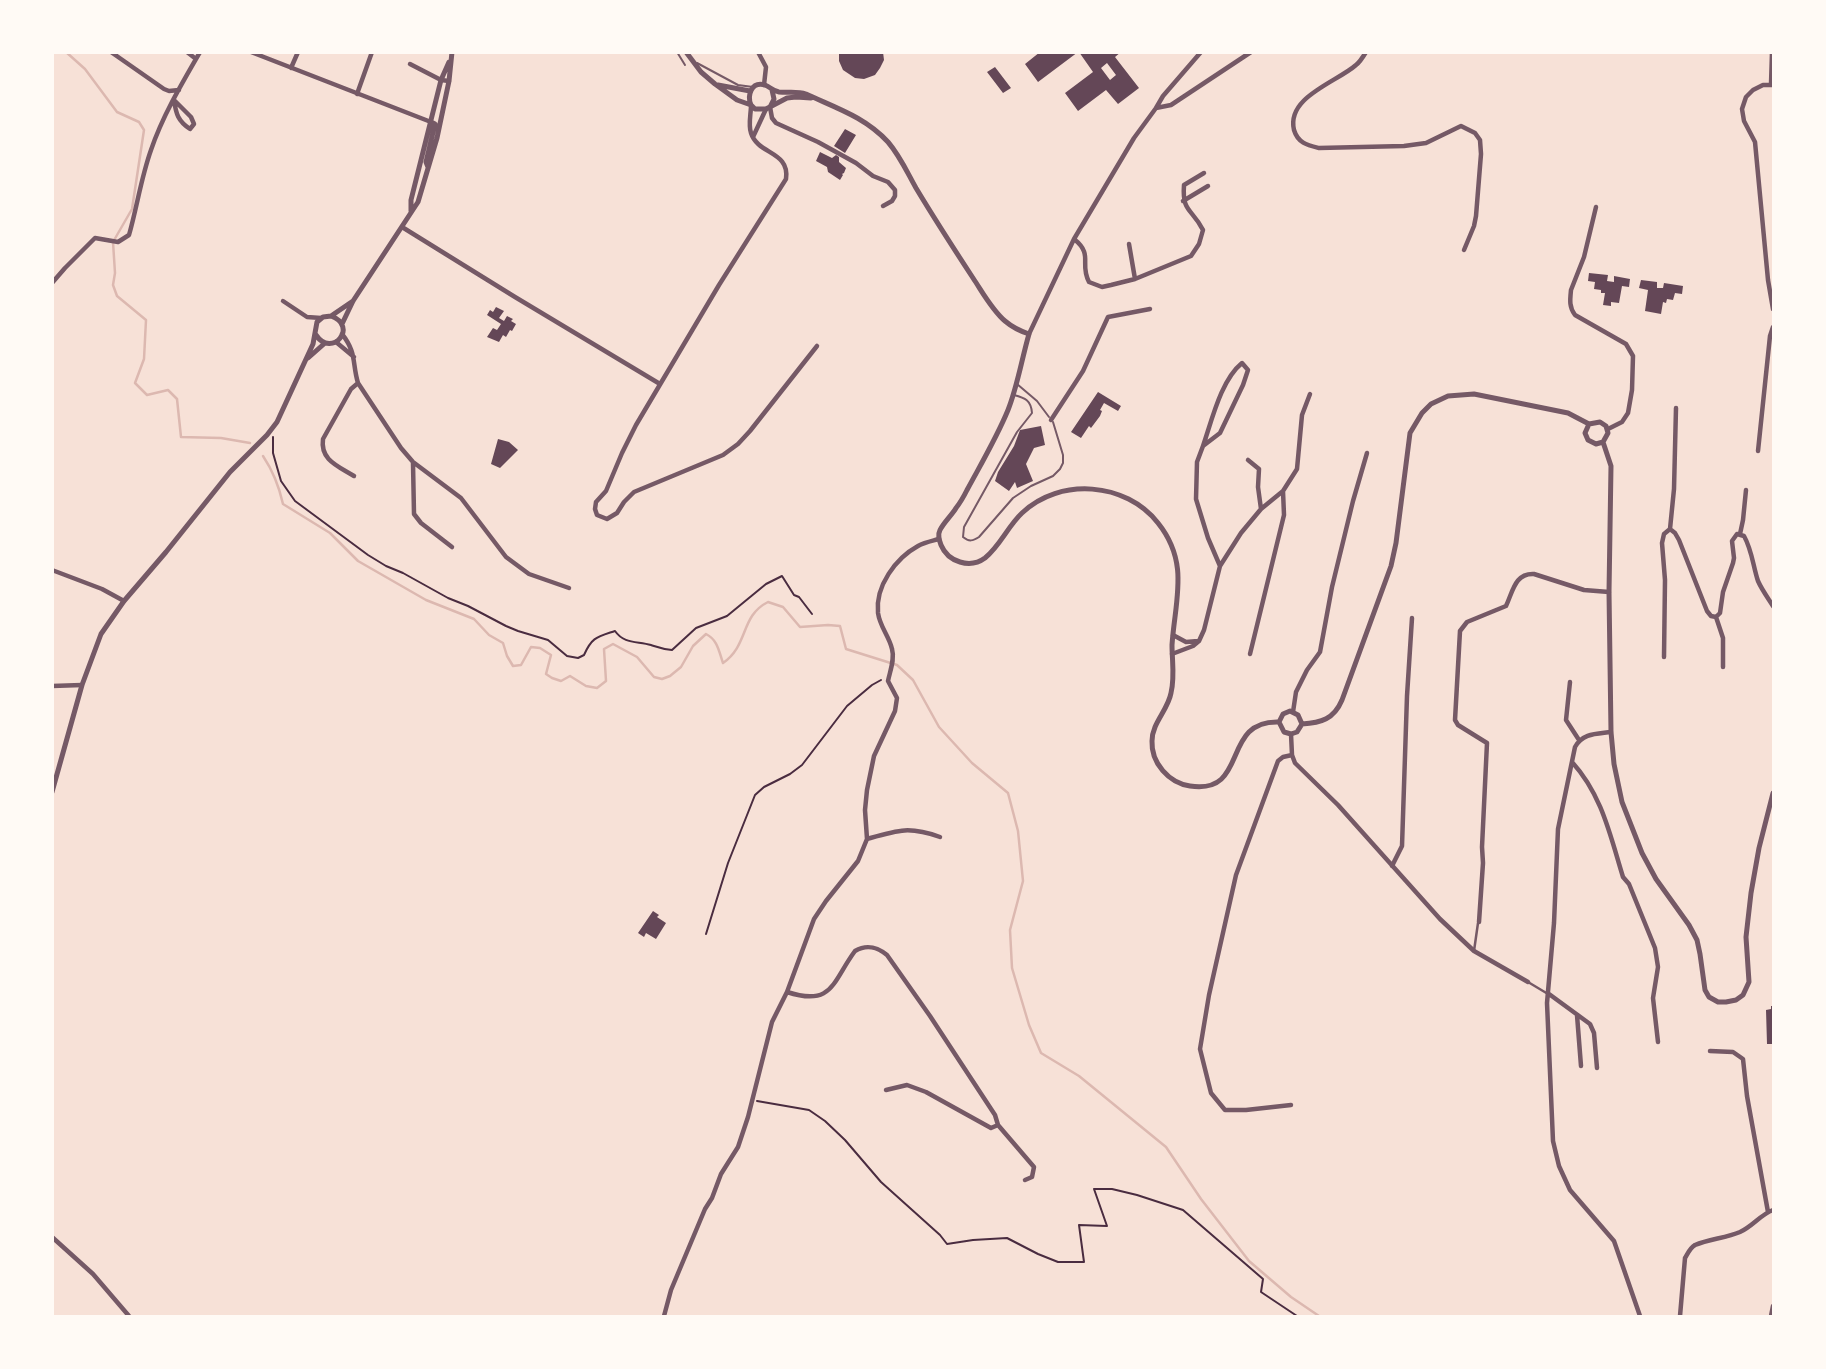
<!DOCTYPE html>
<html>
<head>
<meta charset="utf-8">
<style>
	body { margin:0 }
	#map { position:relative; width:1826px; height:1369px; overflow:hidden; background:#f7e1d7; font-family:Ubuntu,sans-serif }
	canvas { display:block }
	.frame { position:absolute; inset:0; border:54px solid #fffaf5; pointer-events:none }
</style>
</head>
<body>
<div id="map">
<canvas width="1826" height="1369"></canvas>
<div class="frame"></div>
</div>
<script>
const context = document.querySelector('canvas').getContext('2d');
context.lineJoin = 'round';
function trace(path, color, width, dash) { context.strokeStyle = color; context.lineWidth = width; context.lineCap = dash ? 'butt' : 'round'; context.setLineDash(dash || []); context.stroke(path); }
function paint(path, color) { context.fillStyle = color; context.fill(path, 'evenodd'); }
trace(new Path2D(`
	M66 52 85 69 117 112 139 122 144 130 132 209 113 242 115 273 113 285 117 296 146 320 144 359 135 383 147 395 168 390 177 399 181 437 221 438 250 443
	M263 456C273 471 279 486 283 504L330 533 358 561 426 600 474 619 489 635 503 643 507 656 513 666 521 665 531 647 540 648 551 655 546 674 552 678 561 681 570 676 586 686 597 688 606 681 604 649 613 644 637 657 654 677 662 679 670 676 681 667 693 646 706 634C718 640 719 652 723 663 749 645 740 616 768 602L783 607 800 627 828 625 840 626 846 649 897 665 913 680 939 727 972 763 1008 793 1018 831 1023 881 1010 930 1012 968 1029 1025 1041 1053 1079 1076 1166 1147 1201 1199 1249 1261 1291 1297 1319 1316`), '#dcb8b0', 2.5);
paint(new Path2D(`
	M839 52H883L884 60 880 68 875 75 864 79 855 78 843 70 839 61Z
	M1040 52H1078L1038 82 1025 64Z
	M1079 52H1121L1115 57 1139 88 1118 104 1106 90 1078 111 1065 93 1093 72ZM1107 63 1116 75 1110 80 1101 68Z
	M995 67 1011 88 1003 93 987 72Z
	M845 129 856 135 845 153 834 146Z
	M820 152 832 158 836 155 839 157V162L846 168 844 173 842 174 843 175 840 180 828 172 827 167 816 161Z
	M1589 273 1608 275 1607 281 1614 282V276L1630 279 1629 287 1622 286 1619 303 1611 302V306L1603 305 1605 293H1601V290L1594 289 1595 282 1588 281Z
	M1641 280 1657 282V288H1663L1664 283 1683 286 1682 294 1675 293 1673 300 1667 299 1666 303 1663 302 1661 314 1645 311 1648 290 1639 288Z
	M496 307 504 311 499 318 504 321 507 316 513 319 511 321 516 324 512 331 510 330 506 337 503 335 499 342 487 337 493 328 497 330 501 324 487 315 490 310 493 312Z
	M1098 392 1121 406 1118 411 1104 403 1100 410 1102 411 1100 416 1091 428 1089 426 1081 438 1071 432Z
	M1041 426 1045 445 1034 448 1026 464 1033 481 1017 488 1015 482 1009 491 995 481 998 472 1014 446 1020 430Z
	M498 439 509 442 518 450 500 468 491 464Z
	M653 911 659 915 657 917 666 923 656 939 646 933 644 937 638 933Z
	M1771 1006H1773V1044H1767L1766 1010 1771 1009Z`), '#644757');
trace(new Path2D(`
	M273 437V453L281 481 295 501 368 555 386 566 403 573 448 598 468 606 506 626 518 631 548 640 567 656 578 658 584 655C592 637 597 637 615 631 624 644 637 641 651 645 660 648 662 649 672 650L696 628 727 616 766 584 782 576 794 595 799 597 812 614
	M706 934 728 863 755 795 764 787 790 774 802 765 847 706 872 685 881 680
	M757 1101 809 1110 825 1121 845 1140 881 1182 940 1235 947 1244 973 1240 1007 1238 1038 1254 1058 1262H1084L1079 1225 1107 1226 1094 1189H1112L1137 1195 1183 1210 1263 1279 1261 1292 1297 1316`), '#4a2c40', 2);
trace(new Path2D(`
	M677 52 685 65
	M697 63 738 85 753 87
	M1017 384 1037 401 1049 417
	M1014 395C1025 398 1031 400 1032 413L1017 432 964 527 963 537C969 542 973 541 979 537L1013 498 1031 486 1053 476 1060 469 1063 463V455L1053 422`), '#755966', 2);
trace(new Path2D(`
	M1474 951 1478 923
	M1528 982 1548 994`), '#755966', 2.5);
trace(new Path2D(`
	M111 52 164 89 169 91 179 90
	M187 52 196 59
	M251 52 431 122
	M758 52 766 67 764 85
	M1366 52C1363 57 1360 62 1356 65 1337 82 1286 97 1294 130 1298 143 1307 145 1319 148L1404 146 1426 143 1461 126 1475 133 1480 140 1481 154 1476 216 1474 226 1464 250
	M410 64 441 80 449 81
	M291 68 298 52
	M1771 84 1772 52
	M1773 85H1763L1753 90 1746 97 1742 109 1744 121 1755 142 1768 280 1773 309
	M357 94 372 52
	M174 100 191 117 194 124 190 129C178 121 176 114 174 100Z
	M751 105C751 114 748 125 751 133 758 155 790 151 786 179L719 285 636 425 622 453 606 491 596 502 595 509 597 515 607 519 617 513 624 502 634 492 723 455 738 444 750 431 817 346
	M770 107 772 118 776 123 818 142 856 163 873 176 888 182 895 190V196L892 201 883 206
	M1156 108 1171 105 1251 52
	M753 137 766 109
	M1183 201 1208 186
	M1596 207 1584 257 1571 290C1570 300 1569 307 1575 315L1626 344 1633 356 1632 390 1628 413 1622 422 1608 429
	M402 227 515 297 660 384
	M1074 239C1094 255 1079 263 1089 282L1102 287 1111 285 1135 279 1191 256 1199 244 1203 230C1192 208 1182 213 1184 185L1204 173
	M1129 244 1135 279
	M52 283 65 268 95 238 118 242 129 235C137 207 141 178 151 150 162 117 182 83 200 52
	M283 301 307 317 321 318
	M342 334C357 353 352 363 358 383L401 448 413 462 461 498 506 557 529 574 569 588
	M1029 334 1074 239 1134 138 1156 108 1163 96 1201 52
	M336 342 354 357
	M1051 420 1083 371 1108 317 1150 309
	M1203 446C1212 420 1221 380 1242 363L1248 370 1243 385 1220 433 1203 446 1197 462 1196 499 1208 538 1220 566
	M1758 451 1770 336 1773 327
	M1248 460 1259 469 1258 487 1261 509
	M413 463 414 514 421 523 452 547
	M354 476C338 466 320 460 323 439L351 389 358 383
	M1670 529 1675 533 1679 540 1707 611 1711 616 1716 617 1720 613 1723 592 1733 563 1734 558 1732 541 1737 534 1744 536C1752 550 1753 566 1758 581 1762 590 1768 598 1773 606
	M1670 529 1674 489 1676 408
	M1740 534 1743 520 1746 490
	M52 570 102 589 124 601
	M1716 617 1723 638V667
	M1173 635 1186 642 1198 641
	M1172 654 1193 646 1199 641 1204 630 1220 566 1241 533 1261 509 1283 491 1297 469 1302 415 1310 394
	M1250 654 1284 515 1283 491
	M1664 657 1665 580 1662 543 1664 534 1670 529
	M1570 682 1566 720 1579 740
	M52 686 82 685
	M1293 712 1296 692 1307 670 1320 652 1332 587 1353 501 1367 453
	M1611 732C1596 734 1583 733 1575 747L1558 829 1554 923 1547 1003 1553 1141 1559 1166 1570 1190 1614 1241 1640 1316
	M1291 734 1292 755 1295 763 1338 805 1440 919 1474 951 1528 982
	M1572 762C1602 795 1610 835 1623 877L1629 884 1655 948 1658 967 1653 998 1658 1042
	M867 839C898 830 909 826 940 837
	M1392 866 1402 846 1407 696 1412 618
	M1479 922 1483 863 1482 847 1487 743 1458 725 1455 720 1460 631 1467 622 1506 606C1513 591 1515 573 1534 574L1584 590 1609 592
	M787 992C833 1007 832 982 855 951 867 944 877 947 887 955L930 1016 995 1115 998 1125 991 1128 926 1092 907 1085 886 1090
	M1549 994 1590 1024 1594 1033 1597 1068
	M1577 1015 1581 1066
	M1710 1051 1733 1052 1743 1059 1747 1096 1768 1212
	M1291 1105 1246 1110H1225L1211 1093 1200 1049 1209 995 1236 875 1278 761 1283 757 1292 755
	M998 1125 1034 1167 1032 1177 1025 1180
	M52 1237 93 1274 129 1316
	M664 1316 671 1290 705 1209 712 1198 721 1174 738 1147 748 1117 772 1022 787 992 814 919 826 901 858 861 867 839 865 810 867 790 874 756 895 711 897 698 888 681C890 671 895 659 892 649 889 636 880 627 878 613 875 586 896 558 918 546 925 542 932 541 939 539
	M1680 1316 1685 1258C1688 1253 1690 1248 1695 1245 1709 1239 1726 1238 1740 1232 1753 1226 1760 1215 1773 1210
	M1771 1316 1773 1306`), '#755966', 4.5);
trace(new Path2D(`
	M686 52 701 72 715 84 737 100 751 105 755 109H766L787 98 796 97 811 98
	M718 85 750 91
	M751 105C747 96 751 81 765 85 770 87 773 91 779 92 789 93 797 91 806 94 836 108 865 117 888 142 900 156 907 172 916 188 934 218 954 249 973 278 983 293 992 310 1005 321 1012 327 1020 331 1029 334 1022 358 1017 388 1008 410 997 437 981 464 967 490 964 496 960 503 956 508 952 515 944 522 940 530 938 534 939 540 941 545 948 562 970 569 985 558 1000 546 1008 526 1022 513 1060 477 1126 482 1158 523 1190 563 1175 600 1172 645 1172 661 1175 677 1171 693 1168 710 1152 723 1152 741 1151 763 1169 783 1190 786 1250 795 1220 720 1279 722
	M770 107 774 99 772 90
	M428 167 426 162 435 124 431 122
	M411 211V200L441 80 449 62
	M342 324 353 301 418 202 437 138 449 81 452 52
	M316 335C332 359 359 326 331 316
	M308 358 325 343
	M1589 424 1600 422 1606 426 1608 433 1603 442
	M1589 424 1585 433 1588 440 1596 444 1603 442
	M1603 442 1611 466 1609 592 1611 732 1614 764 1622 802 1642 853 1656 879 1689 925 1697 940 1700 954 1705 990 1709 997 1718 1002H1726L1736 1000 1743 995 1749 982 1746 937 1751 893 1759 848 1773 793
	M1279 722 1283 714 1290 711 1298 715 1302 724
	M1279 722 1284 732 1291 734 1297 732 1302 724
	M1302 724C1321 723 1334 719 1342 700L1391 566 1396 543 1410 433 1422 413 1431 404 1448 396 1474 394 1568 413 1589 424
	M52 792 82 685 101 634 124 601 166 552 230 472 267 435 277 422 313 344 317 322 323 317 331 316 353 301`), '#755966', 5);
</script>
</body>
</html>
